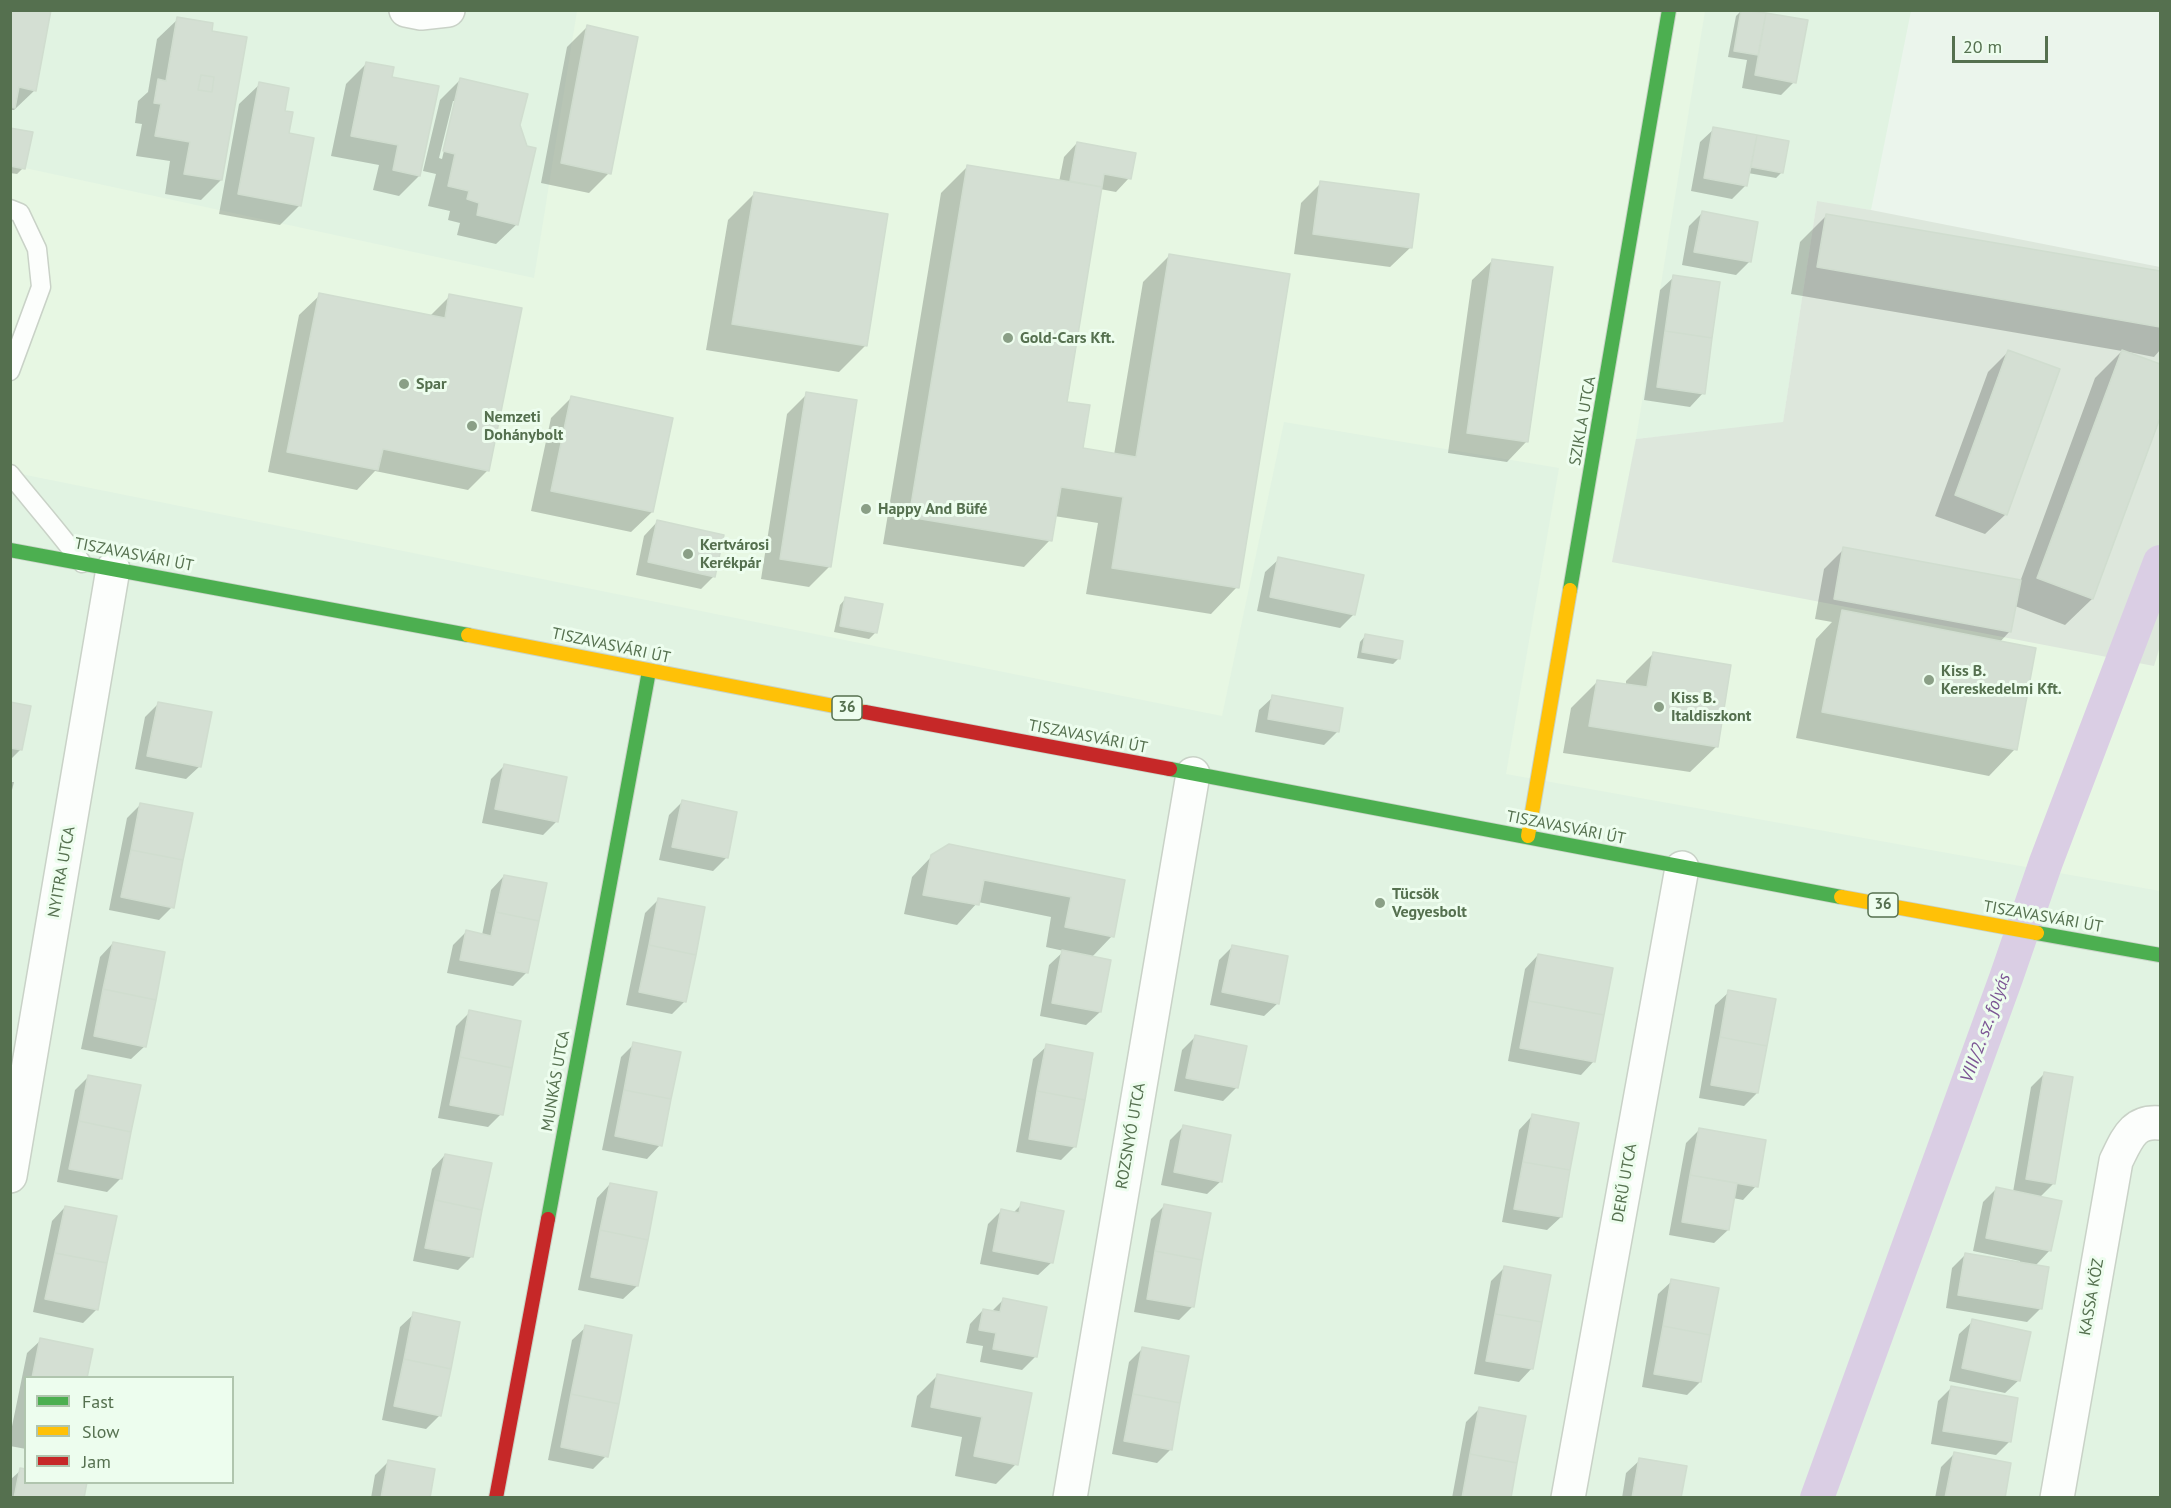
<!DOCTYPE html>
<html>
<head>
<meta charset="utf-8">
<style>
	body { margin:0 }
	#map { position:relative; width:2171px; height:1508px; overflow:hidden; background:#ebf5ec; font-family:"PT Sans",sans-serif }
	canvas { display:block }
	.frame { position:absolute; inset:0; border:12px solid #55704f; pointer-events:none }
	.legend { position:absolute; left:24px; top:1376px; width:210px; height:108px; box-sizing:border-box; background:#edfdee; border:2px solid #b0c5ae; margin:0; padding:8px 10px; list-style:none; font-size:18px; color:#55704f }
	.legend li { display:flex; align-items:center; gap:12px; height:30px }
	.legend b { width:30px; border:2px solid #b0c5ae }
	.scale { position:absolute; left:1952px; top:36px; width:96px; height:27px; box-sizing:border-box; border:3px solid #55704f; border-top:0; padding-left:8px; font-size:18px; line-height:21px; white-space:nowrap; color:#55704f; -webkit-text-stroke:4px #edfdee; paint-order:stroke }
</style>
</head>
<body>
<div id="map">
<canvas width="2171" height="1508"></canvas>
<div class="frame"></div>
<ul class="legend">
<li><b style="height:8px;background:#4caf50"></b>Fast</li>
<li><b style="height:8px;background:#ffc107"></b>Slow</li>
<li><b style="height:8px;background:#c62828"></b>Jam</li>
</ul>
<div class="scale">20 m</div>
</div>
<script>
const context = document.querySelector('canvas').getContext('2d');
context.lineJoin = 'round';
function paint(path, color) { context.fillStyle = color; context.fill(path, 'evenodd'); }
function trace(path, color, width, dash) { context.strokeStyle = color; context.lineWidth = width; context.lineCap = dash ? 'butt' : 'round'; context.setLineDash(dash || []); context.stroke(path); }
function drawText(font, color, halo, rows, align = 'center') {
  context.font = font + ' "PT Sans",sans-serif'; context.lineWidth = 6; context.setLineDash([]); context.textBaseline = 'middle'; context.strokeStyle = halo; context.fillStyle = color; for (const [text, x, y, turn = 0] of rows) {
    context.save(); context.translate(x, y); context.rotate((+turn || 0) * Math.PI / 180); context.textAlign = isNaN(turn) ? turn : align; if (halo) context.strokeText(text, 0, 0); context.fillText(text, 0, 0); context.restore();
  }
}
paint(new Path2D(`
	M10 11H1911L1871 210 1817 202 1783 423 1636 439 2153 666 2160 646V1497H11ZM26 1378H232V1482H26Z`), '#e1f3e2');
paint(new Path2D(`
	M577 11H1705L1636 439 1612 562 2154 665 2160 646V891L1506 774 1559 468 1284 422 1222 716 11 472V165L534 278Z`), '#e7f7e3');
paint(new Path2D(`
	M1817 201 1871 210 2160 267V646L2154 666 1612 562 1636 439 1783 422Z`), '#dde7dc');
paint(new Path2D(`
	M10 10 35 90 14 110H10Z
	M1742 10 1806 22 1794 82 1781 95 1742 88 1747 60 1728 57 1736 16Z
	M178 19 221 180 201 200 165 194 170 161 136 156 142 124 135 123 138 101 148 92 157 39Z
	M587 27 609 173 589 193 541 183 567 47Z
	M366 64 390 78 419 176 399 196 373 190 379 165 331 156 346 84Z
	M460 80 519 125 517 224 496 244 457 235 460 223 448 220 450 211 428 206 436 174 423 171 440 100ZM453 101H456L442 159 439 158Z
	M260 84 283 112 300 205 280 225 219 214 239 104Z
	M1714 129 1787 142 1782 172 1776 178 1748 173 1746 185 1732 199 1691 191 1700 142Z
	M10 130 23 168 17 174 10 173Z
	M1077 143 1129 178 1116 192 1100 189 1065 403 1081 450 1114 455 1143 282 1169 256 1237 587 1211 614 1086 594 1098 523 1054 516 1050 540 1024 567 883 544 941 193 967 167 1059 182 1064 157Z
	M1321 183 1411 247 1390 267 1294 254 1301 203Z
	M755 193 865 346 839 372 706 350 728 220Z
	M1702 213 1750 261 1736 275 1682 265 1689 226Z
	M1827 215 2160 273V350L2154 357 2129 352V354L2160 365V413L2092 599 2065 625 2015 606 2010 631 1999 643 2015 749 1989 776 1796 738 1816 639 1832 622 1815 619 1824 569 1844 549 2020 582 2095 378 2122 351 1791 294 1800 242Z
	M1493 260 1527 441 1507 462 1448 453 1472 280Z
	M1674 277 1703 393 1690 407 1644 400 1660 290Z
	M320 295 429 317 450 296 488 470 468 490 375 471 357 490 268 472 299 315Z
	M2008 352 2006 514 1985 534 1935 516 1988 372Z
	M807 394 829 567 809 587 761 579 787 414Z
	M571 398 652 512 631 532 531 511 551 418Z
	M657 522 714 576 701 589 636 575 644 536Z
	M1279 559 1354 614 1340 628 1257 611 1265 572Z
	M846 598 876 632 869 639 834 632 840 605Z
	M1366 635 1399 658 1393 664 1357 658 1360 642Z
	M1653 654 1717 746 1690 772 1563 753 1571 708 1598 681 1626 686V681Z
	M1273 697 1338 731 1324 745 1255 732 1259 710Z
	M10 703 21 749 10 760Z
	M159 703 200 766 186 779 135 769 145 717Z
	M504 766 556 822 543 835 482 823 491 779Z
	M10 782H14L10 798Z
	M682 802 726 858 713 871 659 860 669 815Z
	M141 804 172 907 159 920 109 910 127 818Z
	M932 856 1123 881 1112 936 1091 958 1100 1012 1086 1025 1040 1016 1049 965 1064 951 1046 947 1051 917 978 902 957 925 904 914 912 877Z
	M504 876 527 972 513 986 447 973 453 945 466 932 482 935 491 890Z
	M658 900 685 1001 672 1014 626 1005 645 913Z
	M113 943 145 1046 131 1059 81 1049 100 957Z
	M1232 947 1278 1003 1264 1016 1210 1005 1219 960Z
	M1538 955 1594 1061 1581 1075 1508 1061 1525 969Z
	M1729 992 1757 1093 1744 1106 1699 1098 1715 1005Z
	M470 1012 501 1114 488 1127 438 1118 456 1026Z
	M1195 1037 1237 1087 1223 1101 1174 1091 1182 1050Z
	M634 1044 660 1145 647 1159 602 1150 621 1057Z
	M1047 1046 1075 1146 1061 1160 1016 1152 1033 1059Z
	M2044 1074 2053 1184 2039 1198 2050 1250 2035 1266 2041 1308 2027 1322 1946 1308 1952 1268 1966 1254 2020 1263V1261L1973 1251 1983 1202 1996 1189 2013 1192 2031 1087Z
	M89 1076 121 1178 107 1192 57 1182 75 1090Z
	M1532 1116 1577 1124 1561 1217 1547 1230 1502 1222 1519 1130Z
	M1183 1127 1221 1181 1207 1194 1161 1185 1170 1140Z
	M1699 1130 1756 1186 1743 1200 1733 1198 1728 1230 1714 1243 1669 1235 1686 1143Z
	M445 1155 471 1257 458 1270 413 1261 432 1169Z
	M610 1184 637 1286 623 1299 578 1290 597 1198Z
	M1022 1204 1052 1262 1038 1275 980 1264 988 1224 1001 1211 1013 1213Z
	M1164 1206 1192 1307 1179 1320 1134 1312 1151 1219Z
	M65 1207 97 1309 83 1323 33 1312 52 1221Z
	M1504 1268 1532 1368 1519 1382 1474 1374 1491 1281Z
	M1672 1281 1700 1382 1687 1395 1642 1387 1658 1294Z
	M1003 1300 1035 1357 1022 1370 980 1362 983 1346 966 1343 970 1324 983 1310 991 1312Z
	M414 1314 440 1415 426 1429 382 1420 400 1327Z
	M1973 1321 2019 1380 2005 1393 1949 1381 1959 1334Z
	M586 1327 606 1456 593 1469 548 1460 572 1340Z
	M41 1340 85 1378H26V1449L10 1446V1436L27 1353Z
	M1142 1349 1170 1450 1157 1463 1112 1454 1129 1362Z
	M937 1376 1030 1394 1016 1464 996 1484 955 1476 962 1437 911 1427 917 1396Z
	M1951 1388 2016 1399 2009 1442 1996 1455 1931 1444 1938 1401Z
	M1479 1409 1510 1498H1452L1466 1422Z
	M1954 1454 2003 1498H1935L1941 1467Z
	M1640 1460 1680 1498H1622L1626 1473Z
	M389 1461 428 1498H371L375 1475Z
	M21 1470 26 1482 83 1498H10V1480Z`), '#0003');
trace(new Path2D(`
	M1817 1498 2006 978 2046 862 2160 562`), '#dacee4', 34);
const building = new Path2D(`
	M10 10H51L36 91 19 87 15 108 10 107Z
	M1741 10 1766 13 1758 55 1734 51Z
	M1766 13 1808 20 1796 83 1755 75Z
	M177 17 213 23 212 31 247 37 222 180 184 174 190 142 155 136 161 104 154 103 158 79 166 81ZM201 75 214 77 212 92 198 90Z
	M587 25 638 37 611 174 561 163Z
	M366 62 394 67 392 77 439 86 420 176 393 170 398 145 351 136Z
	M201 75 214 77 212 92 198 90Z
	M460 78 528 94 520 125 527 146 536 148 518 225 477 215 479 203 467 199 469 191 448 186 455 154 443 151Z
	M259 82 289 88 285 111 293 112 289 133 314 138 301 206 238 194Z
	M1713 127 1757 135 1747 186 1704 178Z
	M10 128 33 132 25 169 10 166Z
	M1757 135 1789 141 1783 173 1751 167Z
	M1077 142 1136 153 1131 179 1104 174 1102 187 1070 181Z
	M967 165 1102 187 1067 402 1090 405 1083 448 1136 457 1169 254 1290 274 1239 588 1112 568 1123 497 1061 487 1052 541 909 517Z
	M1320 181 1419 194 1412 248 1313 234Z
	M754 192 888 214 867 346 732 324Z
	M1702 211 1758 222 1751 262 1694 252Z
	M1826 214 2160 271V327L1817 267Z
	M1492 259 1553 267 1528 442 1467 433Z
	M1673 275 1720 282 1712 338 1665 331Z
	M319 293 445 318 449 294 522 308 489 471 383 449 378 470 287 452Z
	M1665 331 1712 338 1705 394 1657 387Z
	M2008 350 2060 369 2007 515 1955 495Z
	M2122 350 2160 364V418L2093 599 2037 578Z
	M806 392 857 400 831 567 780 559Z
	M571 396 673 418 653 512 551 491Z
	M657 520 724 535 715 577 648 562Z
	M1843 547 2021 580 2011 632 1834 599Z
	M1278 557 1364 575 1355 615 1270 597Z
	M845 597 883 604 877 633 840 626Z
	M1842 610 2036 648 2017 750 1822 712Z
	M1365 634 1403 641 1400 659 1362 652Z
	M1653 652 1731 665 1718 747 1589 726 1597 680 1647 687Z
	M1272 695 1343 708 1339 732 1268 719Z
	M10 702 31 706 22 750 10 748Z
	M158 702 212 712 201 767 147 756Z
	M504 764 567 777 558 822 495 809Z
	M682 800 737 812 728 858 672 847Z
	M140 803 193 813 183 860 131 850Z
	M949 844 1125 880 1114 937 1065 927 1071 897 984 880 979 905 923 895 931 855Z
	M131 850 183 860 174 908 121 897Z
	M504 875 547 883 539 921 496 912Z
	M658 898 705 907 696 955 649 945Z
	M496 912 539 921 528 973 460 960 466 930 491 936Z
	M113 942 165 952 156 1000 103 989Z
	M649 945 696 955 686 1002 639 992Z
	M1232 945 1288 956 1279 1004 1222 992Z
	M1062 950 1111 960 1101 1012 1052 1003Z
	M1538 954 1613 968 1604 1015 1529 1001Z
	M103 989 156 1000 146 1047 94 1036Z
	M1728 990 1776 999 1767 1046 1720 1037Z
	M1529 1001 1604 1015 1595 1062 1520 1048Z
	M469 1010 521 1021 512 1068 460 1057Z
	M1195 1035 1247 1046 1238 1088 1186 1078Z
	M1720 1037 1767 1046 1758 1093 1711 1085Z
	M633 1042 681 1052 671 1099 624 1090Z
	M1046 1044 1093 1053 1085 1100 1037 1091Z
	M460 1057 512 1068 503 1115 450 1105Z
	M2044 1072 2073 1077 2055 1184 2026 1179Z
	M88 1075 141 1085 131 1132 79 1121Z
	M624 1090 671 1099 662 1146 615 1136Z
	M1037 1091 1085 1100 1076 1147 1029 1139Z
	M1532 1114 1579 1123 1570 1170 1523 1162Z
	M79 1121 131 1132 122 1179 69 1169Z
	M1183 1125 1231 1135 1222 1182 1174 1172Z
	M1699 1128 1766 1140 1758 1187 1690 1175Z
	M445 1154 492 1163 482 1210 435 1200Z
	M1523 1162 1570 1170 1562 1217 1514 1209Z
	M1690 1175 1737 1183 1729 1230 1682 1222Z
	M610 1183 657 1192 648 1240 600 1230Z
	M1996 1187 2062 1201 2051 1251 1986 1238Z
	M435 1200 482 1210 473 1257 425 1248Z
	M1021 1202 1064 1211 1053 1263 993 1251 1001 1209 1019 1213Z
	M1164 1204 1211 1213 1202 1260 1155 1251Z
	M65 1206 117 1216 107 1263 55 1253Z
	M600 1230 648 1240 638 1286 591 1277Z
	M1155 1251 1202 1260 1194 1307 1147 1299Z
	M55 1253 107 1263 98 1310 45 1299Z
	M1965 1253 2049 1267 2042 1309 1958 1295Z
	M1504 1266 1551 1275 1542 1322 1495 1314Z
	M1671 1279 1719 1288 1710 1335 1663 1326Z
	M1003 1298 1047 1307 1037 1357 993 1349 996 1333 979 1330 983 1309 1000 1312Z
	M413 1312 460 1322 451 1369 404 1359Z
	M1495 1314 1542 1322 1533 1369 1486 1361Z
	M1972 1319 2031 1332 2020 1381 1962 1368Z
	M585 1325 632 1335 619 1404 571 1394Z
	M1663 1326 1710 1335 1701 1382 1654 1374Z
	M40 1338 93 1349 87 1378H32Z
	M1142 1347 1189 1356 1180 1403 1133 1394Z
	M404 1359 451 1369 441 1416 394 1406Z
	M937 1374 1032 1393 1018 1465 974 1456 982 1417 931 1407Z
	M1951 1386 2018 1398 2011 1442 1943 1431Z
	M571 1394 619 1404 608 1457 561 1447Z
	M1133 1394 1180 1403 1172 1450 1124 1441Z
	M1479 1407 1526 1416 1517 1463 1470 1454Z
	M1954 1452 2011 1463 2005 1498H1945Z
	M1470 1454 1517 1463 1511 1498H1462Z
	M1639 1458 1687 1466 1681 1498H1632Z
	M388 1460 435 1469 430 1498H381Z
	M20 1468 26 1469V1482H87L84 1498H14Z`);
paint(building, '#d4dfd3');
trace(building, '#d0ddcf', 1.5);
const lane = new Path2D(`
	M10 209 20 213 37 249 41 287 10 371
	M10 474C34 504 59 532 82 563`);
const street = new Path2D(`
	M406 10 421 13 448 10
	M10 1176 113 569
	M1070 1498 1193 774
	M1568 1498 1682 868
	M2057 1498 2116 1161C2127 1139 2133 1120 2160 1123`);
const fast = new Path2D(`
	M10 550 468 635
	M1570 590 1669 10
	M1170 769 1841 897
	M2037 933 2160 955
	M548 1219 649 671`);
const slow = new Path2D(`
	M468 635 865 712
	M1528 836 1570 590
	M1841 897 2037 933`);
const jam = new Path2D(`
	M865 712 1170 769
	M496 1498 548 1219`);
trace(lane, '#c9d2c7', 21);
trace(street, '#c9d2c7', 36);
trace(fast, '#c8d3c7', 16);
trace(slow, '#c8d3c7', 16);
trace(jam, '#c8d3c7', 16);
trace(lane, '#fcfefc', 18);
trace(street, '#fcfefc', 33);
trace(fast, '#4caf50', 14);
trace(slow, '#ffc107', 14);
trace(jam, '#c62828', 14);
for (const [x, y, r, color] of [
	[1008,338,6,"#8a9f86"],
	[404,384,6,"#8a9f86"],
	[472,426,6,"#8a9f86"],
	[866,509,6,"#8a9f86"],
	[688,554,6,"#8a9f86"],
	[1929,680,6,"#8a9f86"],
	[1659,707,6,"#8a9f86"],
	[1380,903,6,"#8a9f86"]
]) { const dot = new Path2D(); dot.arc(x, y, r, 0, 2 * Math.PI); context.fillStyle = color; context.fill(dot); trace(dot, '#edfdee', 2); }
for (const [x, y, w] of [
	[847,708,30],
	[1883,905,30]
]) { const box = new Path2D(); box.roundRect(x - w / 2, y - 12, w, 24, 4.5); context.fillStyle = '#edfdee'; context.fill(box); trace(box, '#55704f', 1.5); }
drawText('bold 15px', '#55704f', null, [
	["36",847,708],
	["36",1883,905]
]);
drawText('bold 16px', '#55704f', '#edfdee', [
	["Gold-Cars Kft.",1020,338],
	["Spar",416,384],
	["Nemzeti",484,417],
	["Dohánybolt",484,435],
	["Happy And Büfé",878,509],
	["Kertvárosi",700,545],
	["Kerékpár",700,563],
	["Kiss B.",1941,671],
	["Kereskedelmi Kft.",1941,689],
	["Kiss B.",1671,698],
	["Italdiszkont",1671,716],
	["Tücsök",1392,894],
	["Vegyesbolt",1392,912]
], 'left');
drawText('16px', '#55704f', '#edfdee', [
	["SZIKLA UTCA",1583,421,-80],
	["TISZAVASVÁRI ÚT",134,555,11],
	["TISZAVASVÁRI ÚT",611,646,12],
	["TISZAVASVÁRI ÚT",1088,737,11],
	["TISZAVASVÁRI ÚT",1566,828,11],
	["NYITRA UTCA",62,872,-80],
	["TISZAVASVÁRI ÚT",2043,917,10],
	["MUNKÁS UTCA",556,1081,-80],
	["ROZSNYÓ UTCA",1131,1136,-80],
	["DERŰ UTCA",1625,1183,-80],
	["KASSA KÖZ",2092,1297,-80]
]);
drawText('italic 18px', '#7c5694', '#edfdee', [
	["VIII/2. sz. folyás",1986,1028,-70]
]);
</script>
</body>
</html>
